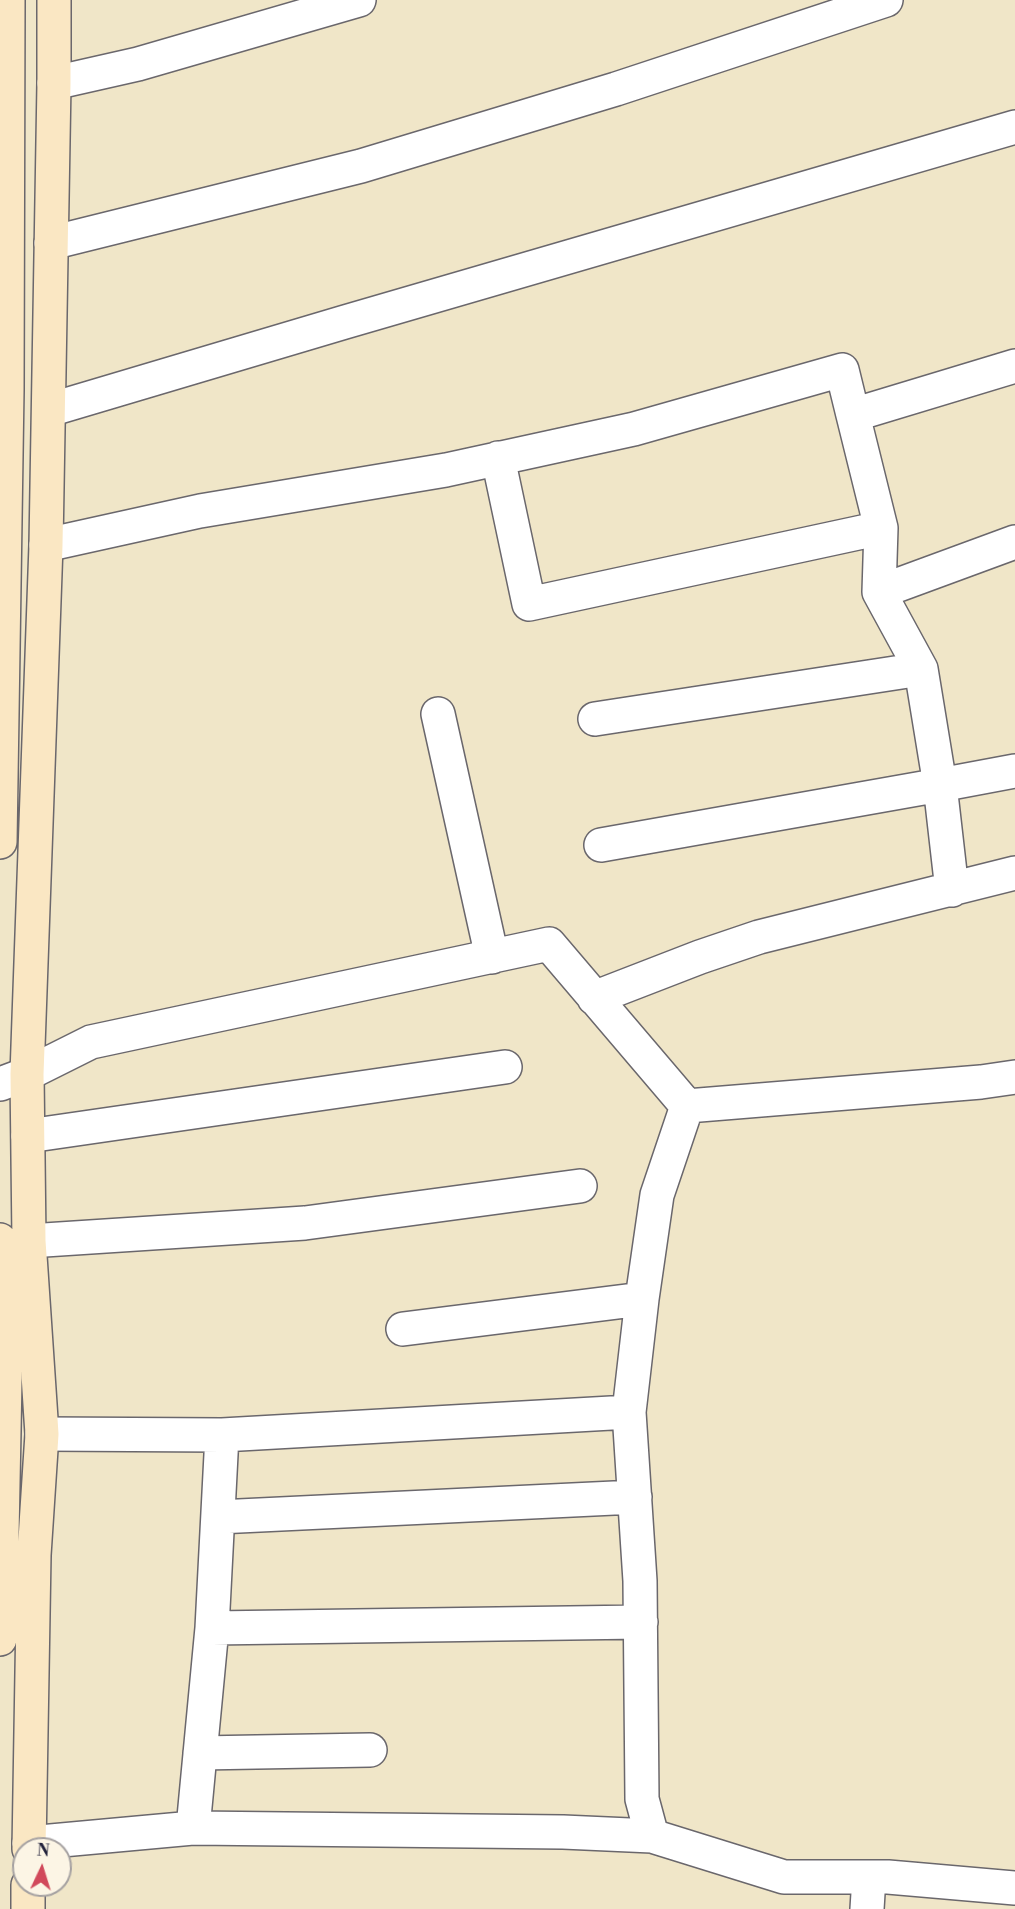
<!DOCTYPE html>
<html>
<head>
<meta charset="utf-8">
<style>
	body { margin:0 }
	#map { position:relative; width:1015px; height:1909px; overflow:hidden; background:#f0e6c8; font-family:"Libre Bodoni",serif }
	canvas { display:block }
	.north { position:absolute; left:12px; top:1837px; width:60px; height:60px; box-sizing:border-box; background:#fcf5e5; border:2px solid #a5a1a1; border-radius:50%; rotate:4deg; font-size:16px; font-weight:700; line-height:24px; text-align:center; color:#22223b }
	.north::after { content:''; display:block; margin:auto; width:21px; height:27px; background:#d1495b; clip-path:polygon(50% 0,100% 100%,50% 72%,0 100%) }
</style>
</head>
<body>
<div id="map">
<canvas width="1015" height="1909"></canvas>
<div class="north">N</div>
</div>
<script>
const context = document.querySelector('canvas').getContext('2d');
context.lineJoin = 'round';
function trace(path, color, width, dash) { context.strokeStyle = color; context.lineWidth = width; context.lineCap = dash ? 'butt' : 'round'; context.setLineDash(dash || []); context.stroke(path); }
const street = new Path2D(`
	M54 83 138 64 359 0
	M51 243 361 166 616 89 886 0
	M49 410 345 322 1015 127
	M498 458 529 604 881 528 853 415
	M881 528 879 592 921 669 940 785 1015 771
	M46 545 200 511 446 470 634 429 842 370 853 415 1015 366
	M879 592 1015 542
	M438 714 492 957
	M595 719 921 669
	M601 845 940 785 952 890
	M594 998 700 957 759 937 1015 873
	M1015 1077 981 1082 687 1106 657 1195 642 1299 629 1412 640 1581 642 1799 652 1836 784 1877H888L1015 1888
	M0 1084 27 1074 91 1042 549 944 687 1106
	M28 1136 505 1067
	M29 1241 305 1223 580 1186
	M403 1329 642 1299
	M42 1434 222 1435 212 1628 193 1828 563 1832 652 1836
	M222 1435 629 1412
	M218 1517 635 1497
	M212 1628 641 1622
	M200 1753 370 1750
	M29 1843 193 1828
	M867 1909 869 1877`);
const secondary = new Path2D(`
	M0 842 7 390 8 0
	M0 1240 5 1379 0 1639
	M29 1849 34 1555 42 1434 29 1241 27 1074 46 545 54 83V0
	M28 1909V1885`);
trace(street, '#6a676c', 36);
trace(secondary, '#6a676c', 36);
trace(street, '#fff', 33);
trace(secondary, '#fae7c3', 33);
</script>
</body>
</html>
